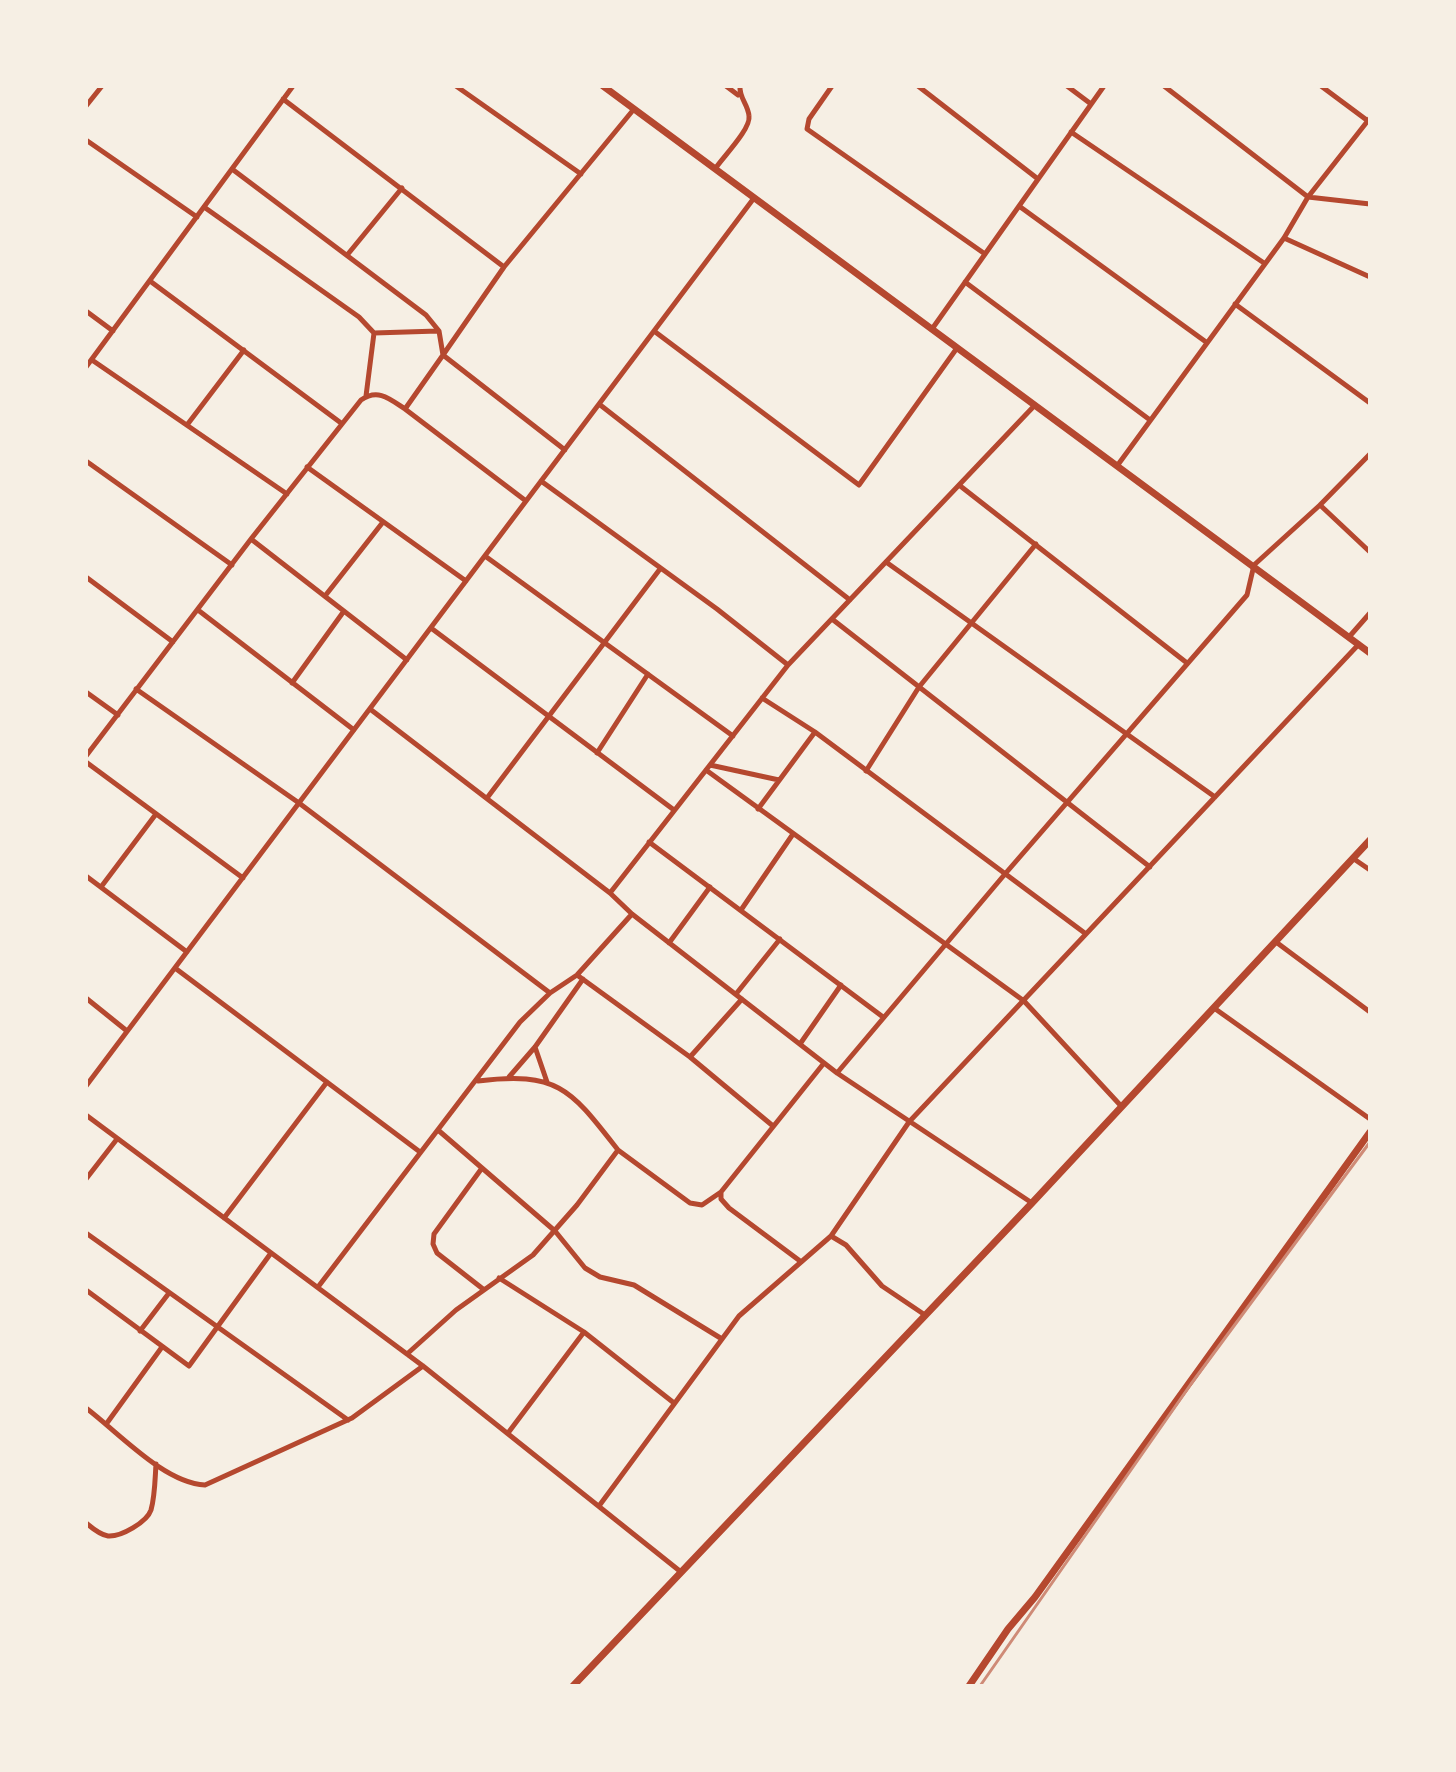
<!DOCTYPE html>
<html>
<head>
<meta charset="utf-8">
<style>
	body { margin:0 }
	#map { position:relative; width:1456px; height:1772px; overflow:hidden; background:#f6efe4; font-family:"Noto Sans",sans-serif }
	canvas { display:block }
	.frame { position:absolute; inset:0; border:88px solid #f6efe4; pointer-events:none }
</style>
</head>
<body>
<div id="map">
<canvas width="1456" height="1772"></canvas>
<div class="frame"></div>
</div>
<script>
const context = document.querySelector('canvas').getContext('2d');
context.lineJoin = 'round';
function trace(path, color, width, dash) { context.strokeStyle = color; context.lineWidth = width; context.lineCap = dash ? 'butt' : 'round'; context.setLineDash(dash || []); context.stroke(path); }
trace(new Path2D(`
	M456 86 581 174
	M726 86 738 95
	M832 86 809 119 807 129 985 254
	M918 86 1038 179
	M1067 86 1091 104
	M1164 86 1308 197 1370 204
	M1321 86 1368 121
	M283 99 504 267
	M86 106 102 86
	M1071 132 1264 263
	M86 140 197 217
	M715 169C723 157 751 129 749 116 748 104 739 98 740 86
	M1019 206 1206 342
	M204 207 359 317 374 333 366 396
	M1284 238 1370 277
	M348 254 402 188
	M150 281 341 423
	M965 282 1150 420
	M1235 304 1370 403
	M86 311 113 331
	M932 329 1104 86
	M654 331 859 485 957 348
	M374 333 438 331
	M92 360 287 494
	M86 367 293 86
	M599 404 850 600
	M405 409 526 501
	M187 425 244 350
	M565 450 443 355 504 267 634 109
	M86 461 232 565
	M1117 466 1284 238 1308 197 1370 118
	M307 467 466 581
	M541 481 717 609 788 665
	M959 485 1187 663
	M1320 505 1370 552
	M251 539 407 660
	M485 556 733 736
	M886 562 1215 797
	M86 577 173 642
	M325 596 383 522
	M198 610 354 730
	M832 619 1150 867
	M431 628 674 810
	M1349 637 1370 613
	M292 683 344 611
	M136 689 299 803 550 993
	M86 692 118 715
	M762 698 815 732 1086 934
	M370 709 610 893 632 914 837 1073 1032 1203
	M597 753 648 674
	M86 756 251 539 361 400C378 388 390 399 405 409L443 355 439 331 426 315 232 169
	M86 762 243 878
	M710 765 779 780
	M706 770 1024 1001 1122 1107
	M866 771 919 687 1036 544
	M487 798 660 569
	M758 809 815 732
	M649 842 883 1017
	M1354 859 1370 870
	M86 876 187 952
	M101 887 156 814
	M610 893 788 665 1035 405
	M741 910 793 834
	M1276 942 1370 1012
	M669 943 710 887
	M175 968 420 1152
	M577 975 690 1057
	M736 994 780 939
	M86 998 127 1031
	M742 999 690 1057 773 1126
	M1214 1008 1370 1119
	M800 1044 841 985
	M535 1047 547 1082
	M837 1073 1005 874 1247 595 1254 565 1320 505 1370 454
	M509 1077 535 1047 583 979
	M86 1086 754 198
	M86 1115 423 1366 681 1572
	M438 1130 555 1231 585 1268 600 1277 634 1285 722 1339
	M618 1150 690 1203 702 1205 721 1192 824 1063
	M482 1168 434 1234 433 1244 437 1253 483 1289
	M86 1179 117 1139
	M721 1192V1199L729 1208 800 1261
	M224 1218 327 1082
	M86 1233 348 1420
	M831 1236 909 1122 1359 644
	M499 1278 584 1332 674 1403
	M318 1287 520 1022 550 993 577 975 632 914
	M86 1290 189 1366 271 1253
	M140 1331 169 1293
	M407 1354 456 1310 533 1255 577 1205 618 1150C571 1090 559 1071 478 1081
	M86 1408C118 1432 164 1483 205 1485L352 1418 423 1366
	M107 1423 162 1347
	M508 1433 584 1332
	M599 1506 739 1316 831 1236 846 1245 882 1286 925 1315
	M86 1523C92 1528 100 1535 108 1536 121 1537 147 1522 151 1510 155 1496 155 1479 156 1464`), '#b5482f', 5);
trace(new Path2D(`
	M603 86 1370 653
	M573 1686 1032 1203 1370 840
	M969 1686 1008 1629 1035 1597 1370 1132`), '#b5482f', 7);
trace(new Path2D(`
	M980 1686 1191 1384 1370 1142`), '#cf8b77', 3);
</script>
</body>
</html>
